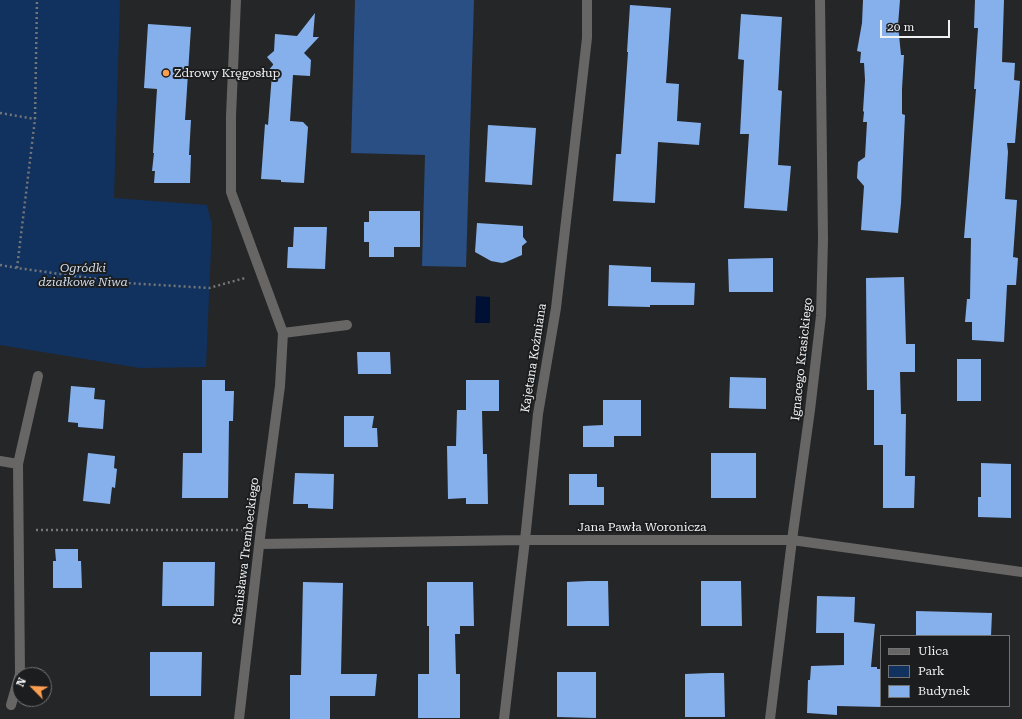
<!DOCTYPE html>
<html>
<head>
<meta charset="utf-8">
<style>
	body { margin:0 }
	#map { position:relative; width:1022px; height:719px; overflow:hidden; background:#252628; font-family:"Roboto Serif",serif }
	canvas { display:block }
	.legend { position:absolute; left:880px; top:635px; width:130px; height:72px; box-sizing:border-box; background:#1b1d1f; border:1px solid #707273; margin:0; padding:5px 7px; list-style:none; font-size:12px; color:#f0f1f2 }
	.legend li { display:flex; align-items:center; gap:8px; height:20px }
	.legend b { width:20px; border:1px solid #707273 }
	.north { position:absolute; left:12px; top:667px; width:40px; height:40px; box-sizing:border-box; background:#1b1d1f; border:1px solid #707273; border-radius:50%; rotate:294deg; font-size:11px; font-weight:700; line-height:16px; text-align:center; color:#f0f1f2 }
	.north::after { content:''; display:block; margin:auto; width:14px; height:18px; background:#fb9e50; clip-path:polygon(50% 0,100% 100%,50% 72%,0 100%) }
	.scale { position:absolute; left:880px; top:20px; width:70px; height:18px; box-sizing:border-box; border:2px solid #f0f1f2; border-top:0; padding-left:5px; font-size:12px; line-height:14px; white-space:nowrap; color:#f0f1f2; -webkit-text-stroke:3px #1b1d1f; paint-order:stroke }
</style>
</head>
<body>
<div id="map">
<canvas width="1022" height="719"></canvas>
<ul class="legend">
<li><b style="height:5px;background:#676665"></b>Ulica</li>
<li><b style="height:11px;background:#11325f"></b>Park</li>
<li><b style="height:11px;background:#86b0ec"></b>Budynek</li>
</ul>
<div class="north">N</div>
<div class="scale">20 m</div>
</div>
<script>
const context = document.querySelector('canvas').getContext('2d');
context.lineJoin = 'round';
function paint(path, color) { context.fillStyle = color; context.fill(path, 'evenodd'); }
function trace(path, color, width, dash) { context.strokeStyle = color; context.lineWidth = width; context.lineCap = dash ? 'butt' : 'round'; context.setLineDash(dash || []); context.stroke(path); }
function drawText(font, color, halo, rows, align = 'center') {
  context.font = font + ' "Roboto Serif",serif'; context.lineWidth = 4; context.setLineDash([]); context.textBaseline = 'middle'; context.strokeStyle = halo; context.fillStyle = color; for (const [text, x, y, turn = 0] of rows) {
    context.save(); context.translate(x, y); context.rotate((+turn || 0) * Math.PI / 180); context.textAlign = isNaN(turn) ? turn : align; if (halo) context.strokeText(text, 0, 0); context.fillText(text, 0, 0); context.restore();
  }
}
paint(new Path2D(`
	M0 0H120L114 198 207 205 212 225 206 367 140 368 0 345Z`), '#11325f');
paint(new Path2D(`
	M355 0H474L466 267 422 266 425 155 351 153Z`), '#2a4f85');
paint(new Path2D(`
	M476 296 490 297V323H475Z`), '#001035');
paint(new Path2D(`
	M863 0H900L898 25 901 55H904L902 89V114L905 115 901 203 898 233 861 230 864 186 857 178 858 162 865 157 867 122H863L864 112 863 111 865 80 864 63H860L861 52 857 51 862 23Z
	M975 0H1004L1002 62 1015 63 1014 80 1020 81 1015 143H1007L1008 152 1005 199 1017 200 1013 257 1018 258 1016 285H1007L1004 342 972 340V322H965L967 299H970L971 238H964L976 89H974L978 28H974Z
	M630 5 671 8 666 83 679 84 677 121 701 123 699 145 658 142 655 203 613 201 616 154H621L628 52H627Z
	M315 13 313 37H319L304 53 311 60 310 76 293 75 290 121 303 122 308 127 304 183 281 182V180L261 179 265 124 268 125 272 74 268 71 273 65V64L267 57 274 51 275 34 297 36Z
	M741 14 782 17 778 90 782 91 778 165 791 166 787 211 744 208 749 134H740L744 60 738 59Z
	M148 24 191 27 185 120H191L189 155H191L190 183H154L155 171H152L154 153H153L157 89 144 88Z
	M488 125 536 128 532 185 485 182Z
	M369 211H420V247H394V257H369V242H364V222H369Z
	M477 223 523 226V237L527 242 522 246V255L506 262 502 263 491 261 475 252Z
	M294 227H327L325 269 287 268 288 247H293Z
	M773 258V292H729L728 259Z
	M609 265 651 267V282L695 283 694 305H650V307L608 306Z
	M904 277 906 344H915V372H900L901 414H906L905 476H915L914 508H883V445H874V390H867L866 278Z
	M357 352H390L391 374H358Z
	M957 359H981V401H957Z
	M730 377 766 378V409L729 408Z
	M202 380H225V391H234L233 421H229L228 498H182L183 453H202Z
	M466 380H499V411H482L483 454H487L488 504H466V498L448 499 447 446H456L457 410H466Z
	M71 386 95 388 94 399 105 400 103 429 78 427V423L68 422Z
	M603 400H641V436H614V447H583V426L603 425Z
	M344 416H374L372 428H377L378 447H344Z
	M88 453 115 456 114 468 117 469 115 488 112 487 110 504 83 501Z
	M711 453H756V498H711Z
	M981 463 1011 464V518L978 517V497H981Z
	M295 473 334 474 333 509 308 508V504H293Z
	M569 474H597V487H604V505H569Z
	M55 549H78V561H81L82 588H53V561H56Z
	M163 562H215L214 606H162Z
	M588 581H608L609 626H567V582Z
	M701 581H741L742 626H701Z
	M303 582 343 583 341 674H377L375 696H330V719H290V675H301Z
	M427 582H473L474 626H460V634H455L456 674H460V718H418V674H429V626H427Z
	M817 596 855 597 854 622 875 624 871 667H877V669H881V707L837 706V715L807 713 808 680H810L811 666 844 665V633H816Z
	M916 611 992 613 991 636H916Z
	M150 652H202L201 696H150Z
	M557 672H596V718L557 717Z
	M711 673H724L725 717H685V674Z`), '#86b0ec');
trace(new Path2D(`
	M0 113 35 119
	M0 265 17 268 126 283 209 288 245 278
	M17 268 35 119 37 0
	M36 530H245`), '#757678', 2.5, [2, 3]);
trace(new Path2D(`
	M236 0 231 116V192L283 333 280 386 261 529 239 719
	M283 333 347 325
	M0 461 18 464
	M260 544 525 540H792L1022 572
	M11 705 20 674 18 464 38 376
	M504 719 525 540 538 414 556 308 587 38V0
	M770 719 792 540 810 410 821 316 823 239 820 0`), '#676665', 10);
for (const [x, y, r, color] of [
	[166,73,4,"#fb9e50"]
]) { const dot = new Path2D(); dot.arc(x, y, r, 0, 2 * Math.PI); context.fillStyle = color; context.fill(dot); trace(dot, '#1b1d1f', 1.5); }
drawText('12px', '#f0f1f2', '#1b1d1f', [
	["Zdrowy Kręgosłup",174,73]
], 'left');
drawText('italic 12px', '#d2deee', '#1b1d1f', [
	["Ogródki",83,268],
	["działkowe Niwa",83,282]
]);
drawText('12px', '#f0f1f2', '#1b1d1f', [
	["Kajetana Koźmiana",534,358,-81],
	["Ignacego Krasickiego",802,359,-84],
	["Jana Pawła Woronicza",642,527],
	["Stanisława Trembeckiego",246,551,-83]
]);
</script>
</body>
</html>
